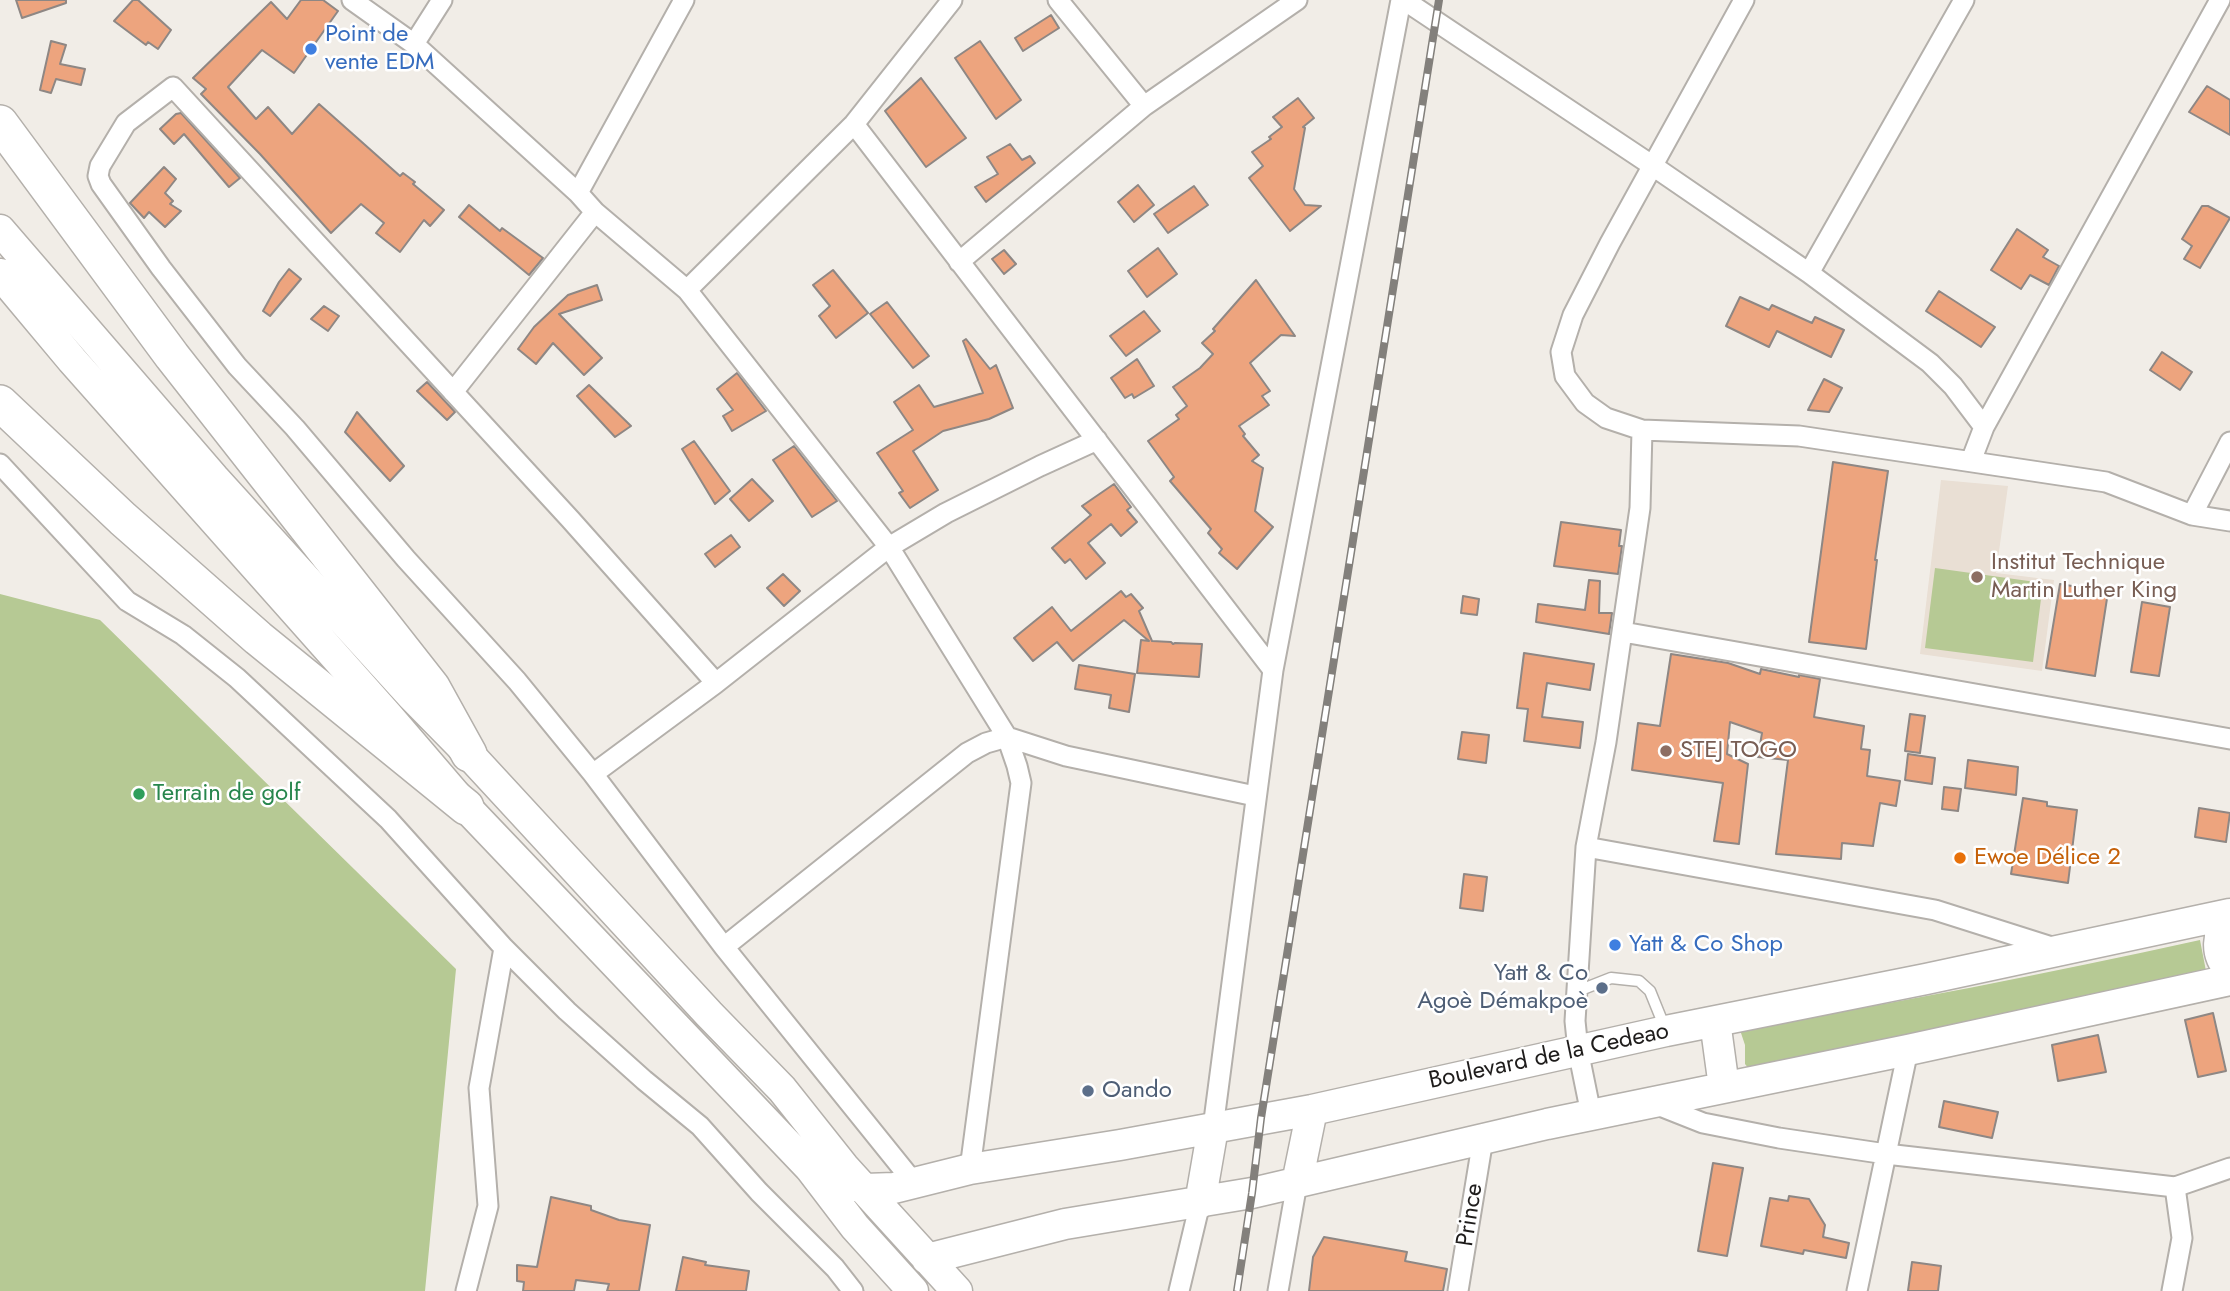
<!DOCTYPE html>
<html>
<head>
<meta charset="utf-8">
<style>
	body { margin:0 }
	canvas { display:block; background:#f1ede7 }
</style>
</head>
<body>
<canvas width="2230" height="1291"></canvas>
<script>
const context = document.querySelector('canvas').getContext('2d');
context.lineJoin = 'round';
function paint(path, color) { context.fillStyle = color; context.fill(path, 'evenodd'); }
function trace(path, color, width, dash) { context.strokeStyle = color; context.lineWidth = width; context.lineCap = dash ? 'butt' : 'round'; context.setLineDash(dash || []); context.stroke(path); }
function drawText(font, color, halo, rows, align = 'center') {
  context.font = font + ' Jost,sans-serif'; context.lineWidth = 5; context.setLineDash([]); context.textBaseline = 'middle'; context.strokeStyle = halo; context.fillStyle = color; for (const [text, x, y, turn = 0] of rows) {
    context.save(); context.translate(x, y); context.rotate((+turn || 0) * Math.PI / 180); context.textAlign = isNaN(turn) ? turn : align; if (halo) context.strokeText(text, 0, 0); context.fillText(text, 0, 0); context.restore();
  }
}
paint(new Path2D(`
	M1941 480 2008 486 1996 573 2054 580 2042 671 1920 654Z`), '#e9dfd4');
paint(new Path2D(`
	M1935 568 2043 583 2033 662 1925 648Z
	M0 594 100 620 456 969 425 1291H0Z
	M2200 940 2206 971 1749 1069 1745 1064V1045L1740 1030C1894 1003 2047 974 2200 940Z`), '#b6c994');
const building = new Path2D(`
	M16 0H66V3L22 18Z
	M133 0H138L171 30 158 49 148 42 146 45 114 21Z
	M301 0H323L338 11 294 73 262 50 228 87 256 119 268 107 292 134 319 104 400 176 403 173 415 182 413 184 444 210 430 226 424 220 400 252 376 233 384 223 361 204 331 233 260 154 201 94 206 89 193 78 271 2 287 19Z
	M1051 15 1059 28 1023 51 1015 38Z
	M51 41 66 45 60 64 85 69 81 85 56 79 51 93 40 90Z
	M980 41 1021 100 996 119 955 58Z
	M921 78 966 138 926 167 885 111Z
	M2207 86 2230 100V135L2189 112Z
	M1298 98 1314 118 1303 127 1305 128 1294 189 1305 205 1321 206 1290 231 1249 178 1263 166 1252 152 1271 139 1269 137 1282 127 1273 117Z
	M181 113 240 178 229 187 184 134 174 144 160 129 176 114Z
	M1010 144 1022 160 1030 156 1035 163 986 202 975 187 998 174 987 157Z
	M164 167 176 179 165 193 173 201 170 204 181 211 165 227 149 212 144 218 130 203Z
	M1138 185 1154 205 1134 222 1118 202Z
	M1194 186 1208 205 1168 233 1154 214Z
	M469 205 500 231 502 228 543 258 529 275 459 217Z
	M2202 206H2208L2230 218 2200 268 2184 259 2192 246 2182 239Z
	M2017 229 2048 250 2043 257 2059 266 2049 285 2030 275 2021 289 1991 270Z
	M1158 248 1177 274 1147 297 1128 271Z
	M1004 250 1016 264 1004 274 992 259Z
	M289 269 301 279 270 316 263 311 279 282Z
	M833 270 868 313 836 338 819 316 830 306 813 285Z
	M1256 280 1295 336 1281 335 1250 363 1270 391 1262 396 1269 405 1239 426 1245 434 1243 436 1259 455 1252 461 1263 468 1255 511 1273 527 1237 569 1219 553 1222 549 1208 533 1211 529 1170 481 1174 477 1148 441 1179 419 1176 415 1187 406 1173 387 1200 368 1213 354 1202 343 1215 331 1213 329Z
	M597 285 602 300 559 314 602 358 584 375 553 343 536 364 518 349 534 327 568 295Z
	M1939 291 1995 327 1981 347 1926 311Z
	M1740 297 1769 310 1772 305 1812 323 1815 317 1844 330 1831 357 1777 331 1769 347 1726 326Z
	M887 302 929 356 913 368 870 314Z
	M324 306 339 316 328 331 311 319Z
	M1144 311 1160 331 1126 356 1110 336Z
	M966 339 990 369 996 365 1013 408 989 419 943 431 913 451 938 490 910 508 899 493 903 491 877 453 913 430 894 402 919 385 934 407 983 393 963 341Z
	M2162 352 2192 372 2180 390 2150 370Z
	M1137 359 1154 386 1134 398 1132 394 1125 398 1111 378Z
	M737 373 766 411 732 431 723 416 733 410 717 389Z
	M1824 379 1842 388 1829 412 1808 410Z
	M427 382 455 412 447 420 417 391Z
	M589 385 631 426 615 437 577 396Z
	M357 412 404 466 390 481 345 432Z
	M694 441 730 491 715 504 682 449Z
	M794 446 837 501 812 517 773 460Z
	M1833 462 1888 471 1875 560H1877L1866 649 1809 642Z
	M752 479 773 501 749 521 730 499Z
	M1114 484 1131 507 1127 510 1137 522 1121 536 1111 524 1088 543 1105 563 1086 579 1070 559 1065 563 1052 548 1091 515 1082 506Z
	M1561 522 1621 530 1619 546H1622L1618 574 1554 566Z
	M731 535 740 547 715 567 705 554Z
	M783 574 800 591 784 606 767 588Z
	M1589 580 1600 581 1599 613H1612L1609 634 1536 622 1538 604 1585 610Z
	M2060 584 2108 592 2095 676 2046 668Z
	M1121 591 1126 597 1131 594 1143 608 1139 611 1152 641 1171 642 1173 644 1175 643 1202 644 1199 677 1137 673 1141 640 1149 641 1124 620 1073 661 1057 642 1033 661 1014 638 1052 607 1071 631Z
	M1463 596 1479 599 1477 615 1461 613Z
	M2142 602 2170 607 2159 676 2131 672Z
	M1524 653 1594 664 1590 690 1547 683 1542 717 1583 722 1580 748 1524 741 1528 709 1517 708Z
	M1671 654 1728 663 1760 674 1761 669 1799 677V675L1820 679 1814 717 1864 726 1861 749 1870 750 1867 776 1900 781 1896 806 1880 803 1873 846 1842 843 1841 859 1776 854 1788 760 1758 757 1762 733 1730 722 1727 754 1748 764 1739 844 1714 841 1723 783 1632 770 1638 723 1660 726Z
	M1079 665 1135 674 1129 712 1109 708 1111 695 1075 689Z
	M1910 714 1925 716 1920 753 1905 751Z
	M1462 732 1489 735 1486 763 1458 759Z
	M1908 754 1935 758 1932 784 1905 780Z
	M1968 760 2018 767 2016 795 1965 788Z
	M1944 787 1961 789 1958 811 1942 809Z
	M2023 798 2047 802V806L2077 810 2068 883 2011 874Z
	M2199 808 2230 813 2226 842 2195 837Z
	M1464 874 1487 877 1483 911 1460 908Z
	M2213 1013 2226 1071 2198 1077 2185 1020Z
	M2098 1035 2106 1072 2058 1081 2052 1045Z
	M1944 1101 1998 1112 1992 1138 1939 1127Z
	M1713 1163 1743 1168 1727 1256 1698 1251Z
	M1789 1196 1809 1199 1825 1225 1823 1237 1849 1243 1846 1258 1804 1250 1803 1254 1761 1246 1770 1198 1788 1201Z
	M551 1197 591 1206V1210L619 1220 650 1225 639 1291H607L609 1284 576 1280 574 1291H523L524 1282 517 1281V1265L537 1267Z
	M1324 1237 1407 1252 1405 1261 1447 1269 1443 1291H1309L1313 1257Z
	M683 1257 706 1262 705 1265 749 1271 746 1291H676Z
	M1912 1262 1941 1266 1938 1291H1908Z`);
paint(building, '#eda47e');
trace(building, '#8e8784', 2);
const lane = new Path2D(`
	M1578 991 1611 978 1639 981 1650 991 1665 1028`);
const street = new Path2D(`
	M352 0 414 44 578 193 595 212 687 290 889 547 1007 737 1017 766 1021 783 970 1169
	M1058 0 1144 106
	M1404 0 1653 166 1809 273 1930 363 1953 386 1984 427
	M414 44 442 0
	M854 124 1273 670
	M578 193 684 0
	M959 262 1144 106 1297 0
	M1809 273 1964 0
	M687 290 854 124 952 0
	M453 392 595 212
	M1642 430 1799 436 2106 482 2192 515 2230 521
	M1971 461 1984 427 2220 0
	M0 464 127 601 183 635 237 678 388 819 504 948 567 1011 644 1080 700 1126 759 1192 835 1268 853 1291
	M2192 515 2230 442
	M1623 632 2230 739
	M716 683 570 519 173 87 126 123 100 166 98 176 101 184 161 268 237 366 295 428 406 559 517 681 593 774 724 947 915 1184
	M593 774 716 683 889 547 946 513 1040 466 1097 440
	M1586 847 1935 910 2058 949
	M724 947 967 753 986 743 1007 737 1066 756 1255 796
	M1655 1104 1703 1123 1779 1138 1886 1154 2175 1187 2230 1168
	M1591 1114 1578 1050 1575 1021 1586 847 1606 742 1640 508 1642 430 1606 418 1585 403 1565 376 1561 352 1573 315 1610 243 1744 0
	M1213 1128 1273 670 1401 0
	M466 1291 488 1206 479 1088 504 948
	M1179 1291 1200 1203
	M1278 1291 1297 1183
	M1458 1291 1483 1139
	M1857 1291 1908 1050
	M2172 1291 2182 1238 2175 1187`);
const primary = new Path2D(`
	M0 230 214 478 411 695 469 754 709 1014 782 1089 844 1167 957 1291
	M0 274 72 360 388 716 466 807 810 1168 855 1227 913 1291
	M2230 917C2217 933 2214 954 2230 970
	M1715 1021 1724 1087
	M810 1168 865 1189 894 1188 970 1169 1120 1145 1312 1110 1666 1031 1926 979 2230 914
	M1297 1183 1312 1110
	M1200 1203 1213 1128
	M927 1259 1065 1224 1252 1193 1547 1124 1908 1050 2230 980`);
const highway = new Path2D(`
	M0 123 172 356 432 687 469 754
	M0 403 123 519 258 638 466 807`);
trace(lane, '#b4b0ab', 13);
trace(street, '#b4b0ab', 23);
trace(primary, '#b4b0ab', 33);
trace(highway, '#b4b0ab', 38);
trace(lane, '#fff', 10);
trace(street, '#fff', 19);
trace(primary, '#fff', 30);
trace(highway, '#fff', 35);
const rail = new Path2D(`
	M1237 1291 1252 1193 1261 1118 1439 0`);
trace(rail, '#83807c', 8);
trace(rail, '#fff', 5, [16]);
for (const [x, y, r, color] of [
	[311,49,7,"#3f7fe0"],
	[1977,577,7,"#8d6e63"],
	[1666,751,7,"#8d6e63"],
	[139,794,7,"#2e9e5b"],
	[1960,858,7,"#e8710a"],
	[1615,945,7,"#3f7fe0"],
	[1602,988,7,"#5c6f8a"],
	[1088,1091,7,"#5c6f8a"]
]) { const dot = new Path2D(); dot.arc(x, y, r, 0, 2 * Math.PI); context.fillStyle = color; context.fill(dot); trace(dot, '#fff', 2.5); }
drawText('24px', '#366cbe', '#fff', [
	["Point de",325,35],
	["vente EDM",325,63],
	["Yatt & Co Shop",1629,945]
], 'left');
drawText('24px', '#785e54', '#fff', [
	["Institut Technique",1991,563],
	["Martin Luther King",1991,591],
	["STEJ TOGO",1680,751]
], 'left');
drawText('24px', '#27864d', '#fff', [
	["Terrain de golf",153,794]
], 'left');
drawText('24px', '#c56008', '#fff', [
	["Ewoe Délice 2",1974,858]
], 'left');
drawText('24px', '#4e5e75', '#fff', [
	["Yatt & Co",1588,974],
	["Agoè Démakpoè",1588,1002],
	["Oando",1102,1091,"left"]
], 'right');
drawText('24px', '#1e1c1b', '#fff', [
	["Boulevard de la Cedeao",1549,1057,-12],
	["Prince",1471,1215,-81]
]);
</script>
</body>
</html>
